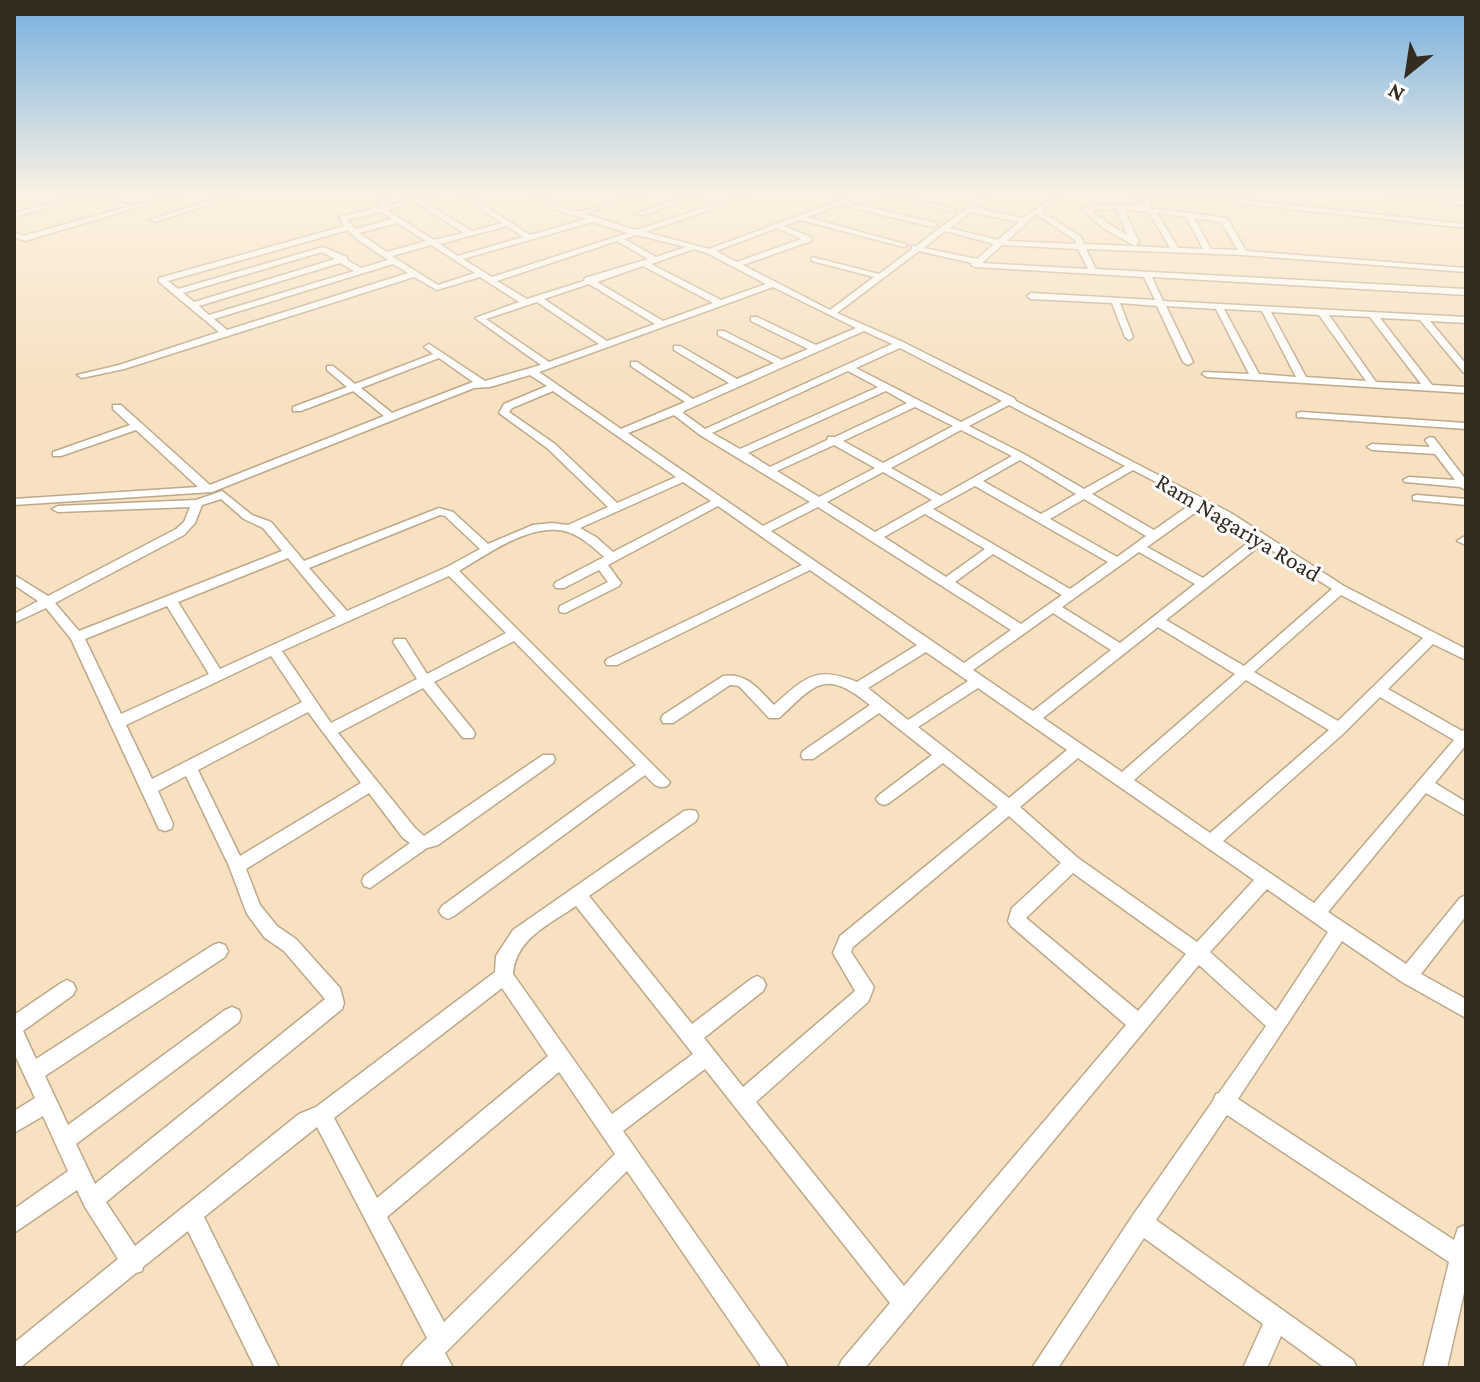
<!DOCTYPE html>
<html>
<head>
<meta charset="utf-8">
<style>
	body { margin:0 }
	#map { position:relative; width:1480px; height:1382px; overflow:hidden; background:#f7e1c1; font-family:"Crimson Pro",serif }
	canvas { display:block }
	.frame { position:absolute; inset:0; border:16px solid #352c20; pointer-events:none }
	.north { position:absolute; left:1368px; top:32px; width:80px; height:80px; -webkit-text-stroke:6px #fff; paint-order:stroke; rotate:210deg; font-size:22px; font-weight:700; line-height:32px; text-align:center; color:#352c20 }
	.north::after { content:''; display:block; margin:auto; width:28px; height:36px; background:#352c20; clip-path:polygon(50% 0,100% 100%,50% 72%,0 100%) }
</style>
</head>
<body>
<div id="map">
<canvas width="1480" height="1382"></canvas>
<div class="frame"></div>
<div class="north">N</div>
</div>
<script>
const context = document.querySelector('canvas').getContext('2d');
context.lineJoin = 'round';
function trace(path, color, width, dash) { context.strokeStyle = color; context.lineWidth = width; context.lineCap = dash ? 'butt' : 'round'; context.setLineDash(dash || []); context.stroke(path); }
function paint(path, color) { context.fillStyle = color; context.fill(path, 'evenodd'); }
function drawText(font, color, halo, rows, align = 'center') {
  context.font = font + ' "Crimson Pro",serif'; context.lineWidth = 6; context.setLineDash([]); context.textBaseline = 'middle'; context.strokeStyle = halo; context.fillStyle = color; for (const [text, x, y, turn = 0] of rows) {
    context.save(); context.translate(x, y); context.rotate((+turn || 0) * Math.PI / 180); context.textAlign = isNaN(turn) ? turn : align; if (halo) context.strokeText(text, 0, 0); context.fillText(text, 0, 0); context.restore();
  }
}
const minor = new Path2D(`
	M81 195H91L14 217V213Z
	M96 195C109 195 121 206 134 205 150 204 163 195 179 195L25 241 14 237V232L23 236 124 208Z
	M228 195H238L156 222 149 220Z
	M376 195H382L389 203 388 205 428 195H439L422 201 472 231 502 223 460 195H468L530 235 586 219 551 208 530 195C547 195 562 212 579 211 600 210 621 195 643 195L585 214 636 230 744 195H754L645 232 709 249 841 200 834 195H842L849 199 847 202 936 223 937 225 933 227 840 205 807 217 908 245 904 247 800 220 784 226 811 237V241L743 265 830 310 874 277 812 261V257L879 274 912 249V246H916L984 195H991L975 208 1023 218 1052 198 1050 195H1057L1058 199 1041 211 1081 237 1084 244 1135 246 1103 228 1082 209 1096 205 1137 206V203H1144V199L1130 195H1143L1152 198 1150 208 1227 218 1246 251 1466 268V272L1243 255 1086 249 1096 269 1466 289V295L1152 277 1163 301 1466 317V323L1430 321 1466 364V373L1463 372 1420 320 1380 318 1432 385 1466 387V393L1207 377 1202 374 1204 372 1249 374 1216 309 1166 306 1193 362 1188 365 1183 362 1157 306 1120 303 1133 337 1129 340 1125 337 1112 303 1031 299 1027 296 1031 293 1155 300 1144 277 975 267 971 265 972 263 919 251 837 313 903 342 1014 398 1016 401 1231 513 1344 586 1466 649V660L1433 644 1388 689 1462 731 1466 729V745L1435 783 1466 802V816L1426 793 1328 912 1406 964 1460 898 1466 895V916L1421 974 1466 999V1018L1402 982 1342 941 1238 1099 1454 1240 1458 1228 1466 1225V1284L1447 1368H1423L1449 1262 1227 1115 1156 1220 1353 1360 1357 1368H1325L1281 1336 1267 1368H1243L1263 1324 1144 1238 1058 1368H1032L1133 1215 1213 1101 1216 1094 1219 1093 1266 1026 1199 965 865 1368H838L842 1360 890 1303 705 1069 623 1131 784 1360 788 1368H762L627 1171 445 1353 453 1368H401L405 1360 427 1338 317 1127 204 1217 279 1368H255L188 1231 143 1267 142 1271 136 1273 22 1366 14 1368V1343L118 1259 85 1207 77 1190 14 1233V1209L68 1171 43 1116 14 1133V1111L35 1098 14 1053V1015L61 983 67 980 73 983 76 989 73 995 23 1031 36 1059 213 945 219 943 225 945 228 951 225 957 45 1076 68 1125 225 1010 232 1007 239 1010 241 1016 239 1022 76 1144 95 1184 325 999 284 951 265 938 247 914 229 866 186 776 158 791 173 824 171 829 165 831 159 829 71 639 46 608 14 623V614L38 601 14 585V575L48 596 176 529 184 522 190 507 58 512 52 509 58 506 196 500 222 491 252 515 271 522 304 561 439 508 453 512 488 544 533 525 552 523 568 525 608 507 547 448 499 413 504 404 547 386 530 375 490 387 474 388 212 492 14 505V499L198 487 136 430 61 456H53V452L130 425 113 409V405H121L210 485 384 416 353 391 301 411H293V407L347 387 327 370V366H333L355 384 433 354 424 347 429 344 485 381 541 365 475 318 519 302 480 277 437 290 414 277 124 369 82 378 77 375 119 365 219 332 159 282V278L344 226 339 217 380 207 381 203ZM415 202 464 233 434 240 387 210ZM1117 209 1127 235 1109 224 1091 210ZM1124 209 1149 212 1170 248 1135 246 1139 242ZM380 212 392 219 356 229 347 220ZM971 212 1019 222 998 240 950 228ZM1157 213 1186 217 1203 249 1178 248ZM1036 214 1075 240 1076 244 1007 241ZM1194 218 1221 222 1238 250 1211 249ZM593 222 628 233 492 277 463 259ZM397 223 426 241 387 252 359 233ZM507 226 523 237 458 256 440 244ZM777 228 801 239 737 262 716 251ZM348 230 355 238 388 260 361 268 347 260V257L323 247 178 289 168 281ZM945 231 994 244 977 259 924 248ZM637 235 686 247 656 257 624 239ZM617 241 648 259 585 278 584 281 527 299 497 281ZM431 245 475 273 438 285 392 256ZM1002 245 1078 249 1088 269 982 263ZM694 249 707 253 766 284 721 300 651 264ZM322 252 335 259 194 302 183 293ZM340 263 354 271 209 315 199 306ZM393 264 408 273 227 330 214 319ZM643 266 713 303 663 321 597 282ZM589 284 655 324 607 341 544 299ZM773 287 856 328 816 345 757 317H751V321L808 349 782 360 724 331H718V335L774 363 737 379 680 346H674V350L729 383 693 399 637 362H631V366L685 402 621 429 539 372ZM537 302 599 344 549 362 486 319ZM1224 309 1262 311 1296 377 1259 374ZM1271 312 1319 315 1366 381 1306 377ZM1329 315 1370 317 1421 384 1376 382ZM864 331 892 344 705 429 683 413 684 411ZM900 348 1002 401 961 422 856 368ZM439 358 473 382 392 413 361 388ZM848 371 878 387 740 449 712 433ZM553 391 676 477 617 503 555 444 509 412 512 408ZM886 391 907 403 835 437H828L827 440 770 467 748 453ZM1009 405 1125 466 1084 489 1024 454 969 426ZM915 407 953 426 883 463 843 441ZM674 415 700 435 810 502 763 526 628 433ZM961 430 1012 456 941 496 891 468ZM834 445 875 468 819 497 777 471ZM1020 460 1076 494 1041 514 983 481ZM1133 470 1194 502 1154 530 1092 494ZM883 472 932 500 875 532 827 502ZM683 482 711 501 613 552 596 537 580 528ZM975 486 1108 562 1070 589 933 509ZM221 499 244 519 263 528 282 551 79 631 55 603 184 535 195 523 202 505ZM1084 499 1146 536 1117 557 1050 519ZM718 506 802 565 607 659 605 662 607 665H617L810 570 917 645 857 682C815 665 805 678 774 705 759 690 747 672 723 676L663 715 661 719 663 723H673L730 685 739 686 769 718H779C816 684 824 668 870 705L803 751 801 755 803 759H813L879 713 932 755 879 795 876 799 879 803 884 805 889 803 943 763 998 807 840 936 833 953 855 991 743 1087 704 1038 763 991 766 985 763 979 757 976 751 979 692 1024 589 896 696 821 698 816 696 811 690 810 684 811 513 930 496 956 495 972 316 1107 299 1114 135 1246 106 1202 342 1009 344 1003 340 988 296 939 277 926 260 905 246 869 369 793 403 838 410 843 364 876 362 881 364 886 370 888 427 848 438 845 553 763 555 759 553 755H543L424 836 415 828 338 733 423 688 463 738H473L475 734 473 730 434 682 514 641 636 765 442 906 439 911 442 916 448 919 454 916 645 775C652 782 657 790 667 786L670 782 459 571C488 554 532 521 568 532 582 537 593 547 604 557L556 582 554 585 556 588H564L599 570 608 582 560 606 559 609 560 612 565 613 619 586 621 583 608 565ZM818 507 1011 630 964 663 771 531ZM1203 507 1254 538 1203 578 1147 547ZM925 514 985 549 946 577 884 537ZM440 515 445 516 480 549 447 567 347 611 309 568ZM1262 544 1332 589 1244 666 1166 620ZM1139 552 1195 584 1120 643 1062 607ZM993 554 1062 595 1021 624 955 582ZM288 558 336 616 220 669 178 602ZM449 576 506 633 427 674 405 639H395L393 642 417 679 331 723 282 651ZM1341 595 1423 638 1338 721 1254 672ZM167 606 209 674 121 714 85 639ZM1053 613 1111 650 1033 711 973 670ZM1158 627 1235 674 1122 772 1043 718ZM926 652 968 681 908 720 868 688ZM271 656 302 702 152 779 126 725ZM1246 680 1329 730 1210 833 1134 780ZM978 688 1067 750 1009 798 918 727ZM1380 697 1454 740 1314 903 1223 841 1344 733ZM308 712 361 783 240 856 198 770ZM1078 758 1254 880 1197 942 1078 858 1020 807ZM1009 816 1061 863 1012 908 1008 921 1011 926 1126 1025 904 1286 756 1102 868 1002 874 987 851 952 853 947ZM1073 873 1186 954 1138 1011 1026 918ZM1267 889 1328 932 1276 1011 1210 952ZM576 906 693 1054 612 1114 513 974C515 939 550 924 576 906ZM502 988 548 1056 377 1198 334 1118ZM559 1072 615 1154 444 1322 387 1217Z
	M690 195H700L643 215 636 213Z
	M881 195H893L957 210 953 212Z
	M1158 195 1187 198 1191 200 1187 202 1156 198Z
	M1177 195H1198L1466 224V228L1180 197Z
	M1387 195 1466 201V205L1390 197Z
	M1301 412 1466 423V429L1297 417V413Z
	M1430 437 1434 438 1466 480V490L1460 487 1405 482 1403 480 1409 477 1455 480 1435 454 1372 450 1367 447 1372 444 1430 447 1425 440Z
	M1417 495 1466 499V505L1413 500V496Z
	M1463 537H1466V545L1457 541Z`);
trace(minor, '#bda88a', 3);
paint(minor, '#fff');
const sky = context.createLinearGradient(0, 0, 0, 388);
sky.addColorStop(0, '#76b0e0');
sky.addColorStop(0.5, '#fbf2e3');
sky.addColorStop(1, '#fbf2e300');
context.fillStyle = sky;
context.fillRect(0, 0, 1480, 388);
drawText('24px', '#352c20', '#fff', [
	["Ram Nagariya Road",1238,528,31]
]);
</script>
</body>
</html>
